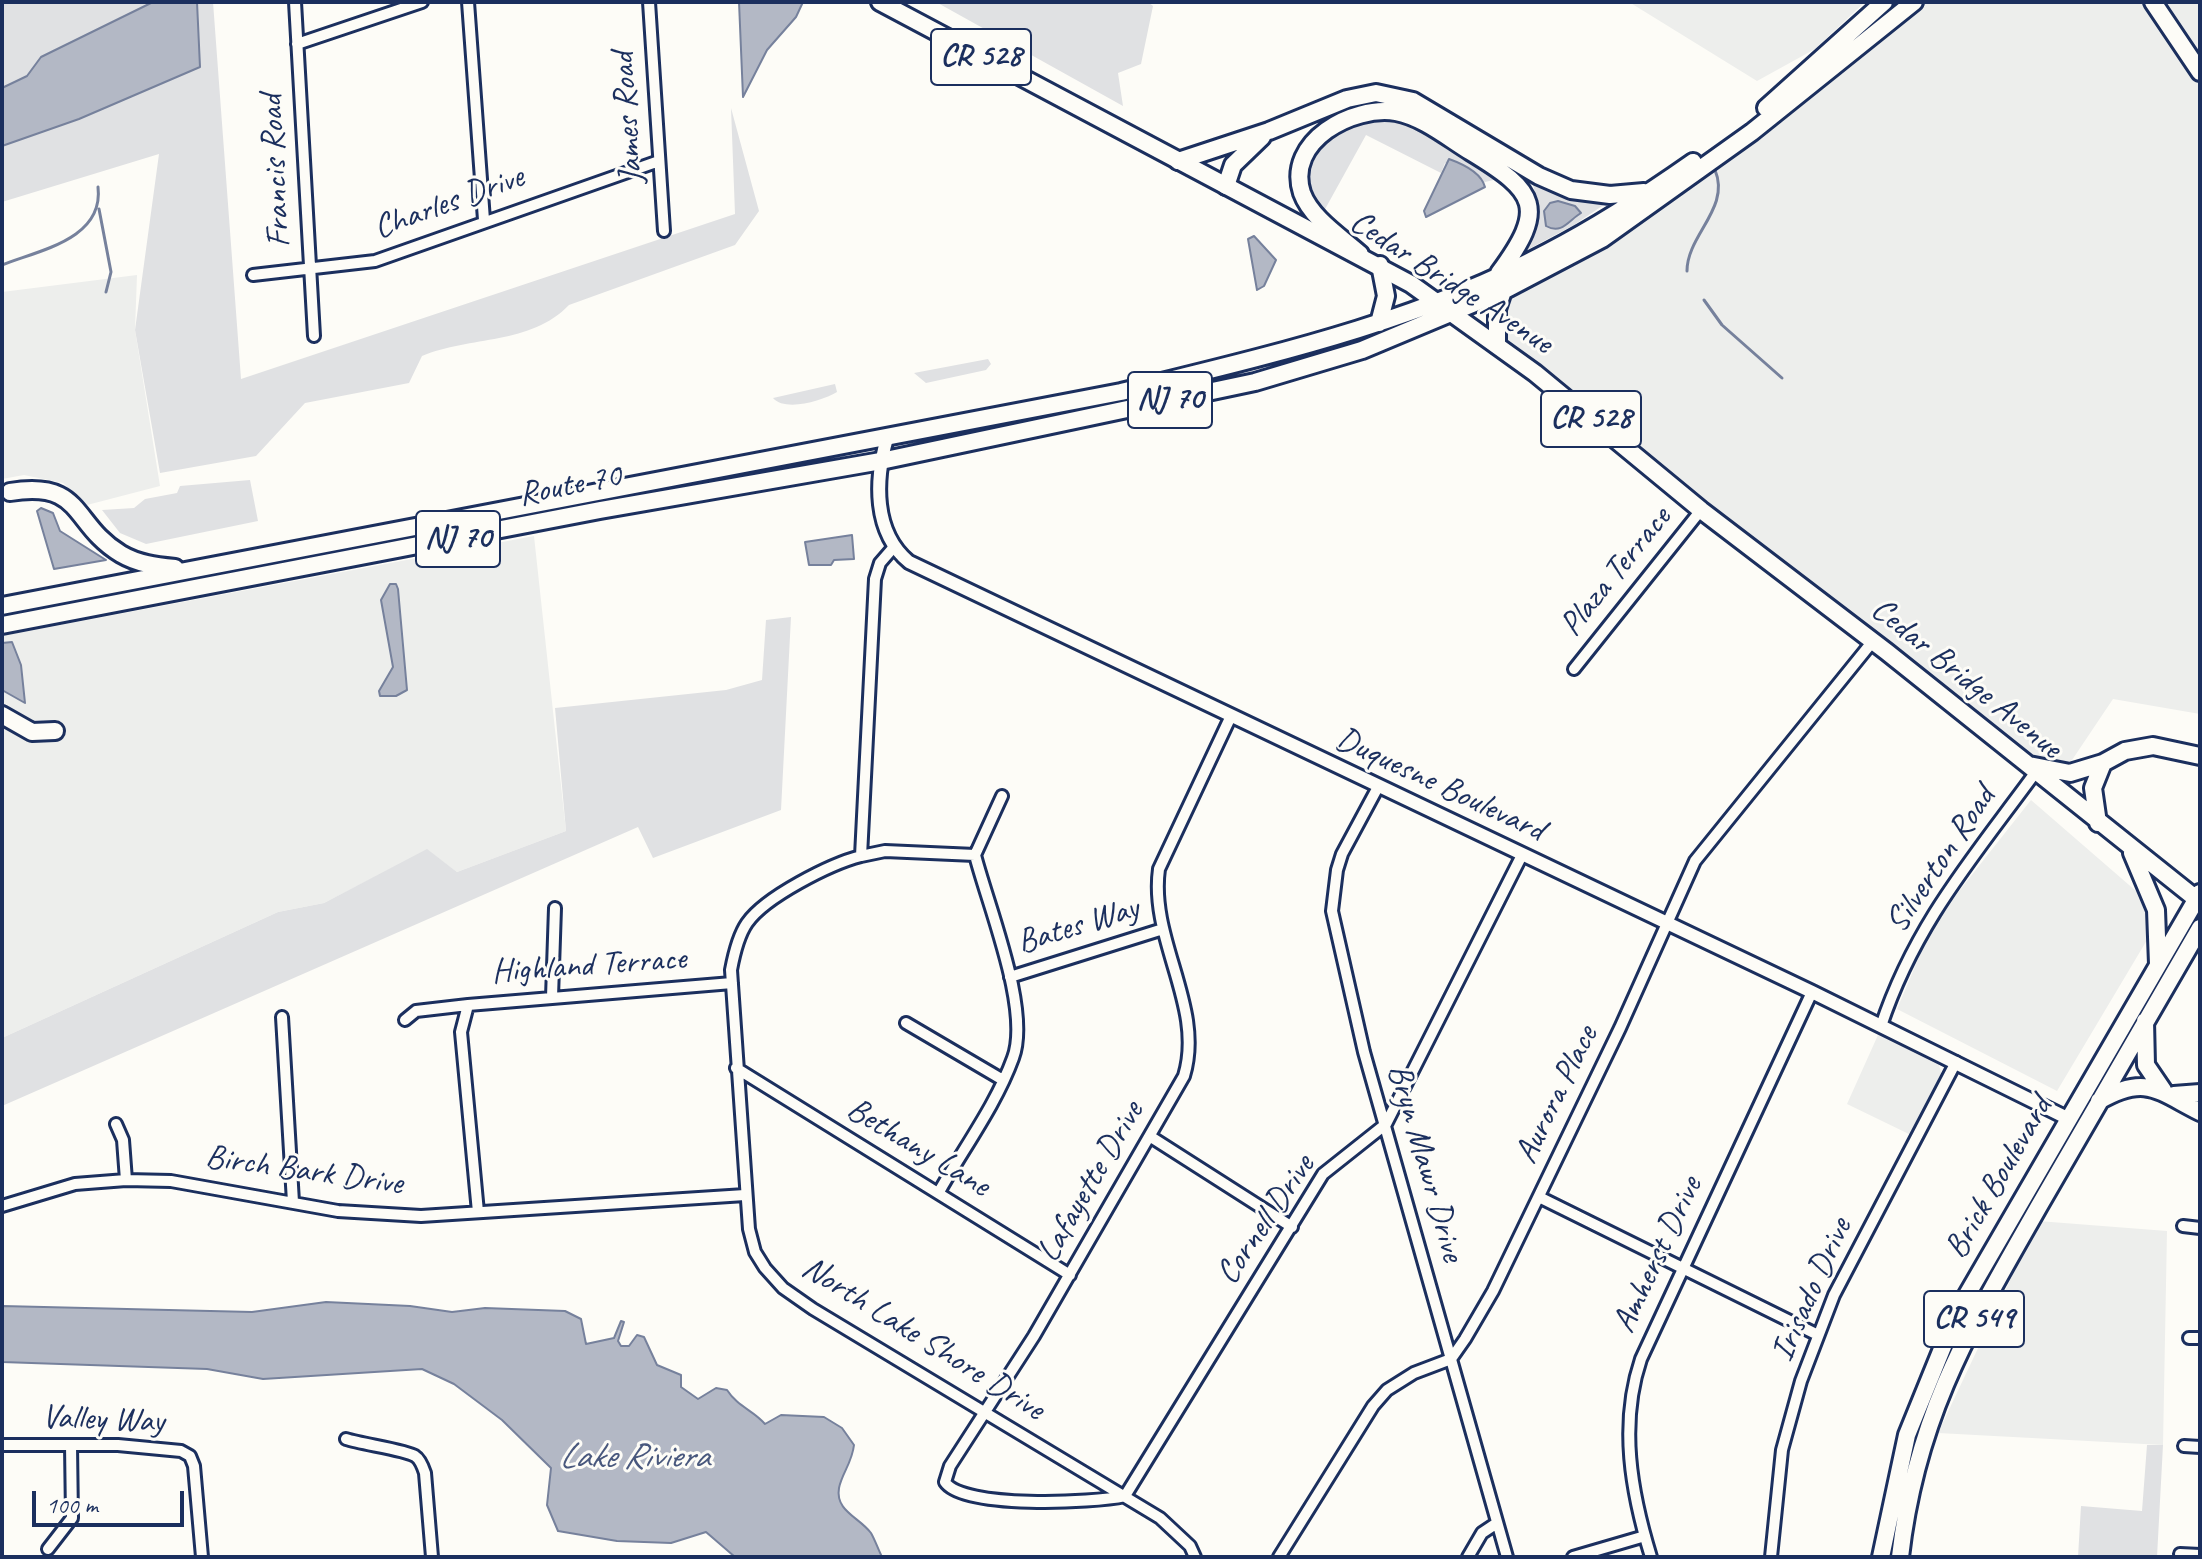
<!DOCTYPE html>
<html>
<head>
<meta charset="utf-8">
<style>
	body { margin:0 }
	#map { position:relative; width:2202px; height:1559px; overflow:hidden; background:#fdfcf7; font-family:Caveat,sans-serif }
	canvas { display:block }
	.frame { position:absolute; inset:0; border:4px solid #1b2f5e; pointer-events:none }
	.scale { position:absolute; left:32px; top:1491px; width:152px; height:36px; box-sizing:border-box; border:4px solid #1b2f5e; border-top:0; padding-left:10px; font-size:24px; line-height:28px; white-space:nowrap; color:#1b2f5e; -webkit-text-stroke:6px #fdfcf7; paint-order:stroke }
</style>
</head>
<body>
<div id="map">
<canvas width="2202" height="1559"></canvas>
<div class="frame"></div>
<div class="scale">100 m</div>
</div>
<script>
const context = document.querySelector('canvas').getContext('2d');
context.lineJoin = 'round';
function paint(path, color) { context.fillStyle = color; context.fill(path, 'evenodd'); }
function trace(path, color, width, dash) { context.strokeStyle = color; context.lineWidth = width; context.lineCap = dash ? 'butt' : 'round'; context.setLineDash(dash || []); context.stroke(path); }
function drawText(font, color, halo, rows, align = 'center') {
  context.font = font + ' Caveat,sans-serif'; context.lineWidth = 6; context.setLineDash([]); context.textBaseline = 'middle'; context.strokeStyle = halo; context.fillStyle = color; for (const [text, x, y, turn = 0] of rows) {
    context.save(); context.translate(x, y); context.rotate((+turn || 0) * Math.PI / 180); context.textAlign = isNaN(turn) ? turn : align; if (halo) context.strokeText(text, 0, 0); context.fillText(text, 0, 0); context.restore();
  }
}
paint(new Path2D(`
	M1629 2H1865L1815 49 1757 81Z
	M1914 2H2200V714L2113 699 2066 769 2017 759 1497 345 1503 291 1602 239Z
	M137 275 135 330 160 486 87 505 63 483 24 475 2 479V292Z
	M534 536 566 831 457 872 427 850 324 903 278 912 2 1038V636Z
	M2031 800 2136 891 2148 919 2147 940 2057 1091 1897 1009 1933 924Z
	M1878 1035 1939 1065 1942 1076 1913 1136 1847 1104Z
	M2038 1221 2167 1231 2163 1445 1938 1433Z`), '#edeeec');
paint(new Path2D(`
	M2 2H153L41 57 27 76 2 88Z
	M197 2H213L241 379 735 214 731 108 759 211 735 245 569 305C531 345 470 336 422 356L409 383 305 403 256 456 160 473 135 330 159 154 2 202V146L79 119 200 67Z
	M936 2H1148L1153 6 1141 64 1118 73 1123 106Z
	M1394 119 1415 125 1502 178 1485 182 1445 163 1441 173 1366 135 1324 211C1286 175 1318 133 1362 120 1372 118 1384 119 1394 119Z
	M1448 127 1608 202 1574 225 1525 251 1533 232 1537 231 1538 209 1533 184 1527 187Z
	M988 359 991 364 986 370 926 383 914 373Z
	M835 384 837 392C822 401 785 412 773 398Z
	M250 480 258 521 146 544 120 533 102 510 134 508 145 499 177 493 180 486Z
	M791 617 781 810 653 858 638 827 2 1106V1038L278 912 324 903 427 849 457 872 566 831 555 708 726 690 762 680 766 620Z
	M2147 1445H2163L2157 1557H2078L2081 1506 2142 1511Z`), '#e0e1e3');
const water = new Path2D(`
	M153 2H197L200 67 79 119 2 146V88L27 76 41 57Z
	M739 2H803L796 17 767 50 743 97Z
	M1449 159C1463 164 1481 172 1485 187L1426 217 1424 211Z
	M1558 201 1575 206 1581 213C1569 220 1562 235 1546 226L1544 211 1550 203Z
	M1254 236 1276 260 1264 286 1257 290 1248 239Z
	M41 508 53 513 60 531 106 560 54 569 37 511Z
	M852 535 854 559 834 560 831 565H809L805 542Z
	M390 584H396L398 589 407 690 396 696H380L379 691 393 667 381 600Z
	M12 642 21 665 25 703 2 690V643Z
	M326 1302 410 1306 452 1312 485 1308 565 1311 581 1319 586 1344 614 1338 621 1321 624 1322 618 1341 621 1346H629L637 1335 644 1337 657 1365 681 1375V1387L698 1399 716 1388 727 1390C738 1407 753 1410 765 1424L781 1415 824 1417 842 1428 854 1445C852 1463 842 1473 839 1488 835 1511 859 1517 871 1533 875 1540 878 1549 882 1557H735L706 1532 671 1543 617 1541 558 1531 547 1505 551 1468 502 1420 454 1384 422 1369 263 1379 207 1369 2 1362V1306L252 1312Z`);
paint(water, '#b3b8c5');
trace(water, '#76819c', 2);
trace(new Path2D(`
	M99 209 111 272 106 292
	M2 265C40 250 104 239 98 187
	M1687 271C1687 235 1731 208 1715 170
	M1704 300 1722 325 1782 378`), '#76819c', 3);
const minor = new Path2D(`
	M295 2 314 336
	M468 2 484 220
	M649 2 664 231
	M297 44 422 2
	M253 275 375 261 659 161
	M893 548 880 563 875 579 861 856C830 864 765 897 747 923 738 936 734 954 731 970L749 1229 755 1252 765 1268 783 1288 813 1309 1160 1518 1190 1546 1195 1557
	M1574 669 1701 510
	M1231 716 1159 869C1149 940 1205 1007 1184 1076L1034 1336 950 1466 945 1482C963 1509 1093 1503 1125 1496L1323 1174 1386 1124 1522 855
	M1378 787 1342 854 1337 870 1332 911 1364 1052 1507 1557
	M975 855 1002 796
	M861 856 885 851 975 855
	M1010 977 1163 929
	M552 997 555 908
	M282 1017 293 1202
	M405 1020 416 1011 468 1005
	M906 1023 1003 1080
	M1881 1026C1915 924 1972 859 2035 773
	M736 1068 1070 1275
	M116 1124 123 1140 126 1180
	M1151 1137 1292 1227
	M939 1192C963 1149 996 1105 1013 1058 1031 1010 988 906 975 855
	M1539 1197 1818 1335
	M2 1206 75 1184 126 1180 171 1181 338 1211 421 1216 745 1195
	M478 1212 461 1032 468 1005 732 983
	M2183 1226 2200 1228
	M2189 1338H2200
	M346 1439C361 1444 406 1450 415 1456 420 1459 423 1467 425 1473L432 1557
	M2 1445H118L181 1451 190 1456 194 1466 202 1557
	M2184 1446 2200 1447
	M48 1549 72 1518 71 1445
	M2180 1554 2200 1555
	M1279 1557 1373 1406 1387 1390 1414 1373 1451 1359 1465 1339 1493 1291 1620 1028 1695 861 1873 641
	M1468 1557 1482 1533 1497 1523
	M1573 1557 1645 1536
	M1651 1557C1631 1492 1619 1424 1641 1359L1812 992
	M1771 1557 1782 1450 1801 1381 1834 1295 1956 1062`);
const tertiary = new Path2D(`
	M887 438C875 480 873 532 909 562L1812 992 2067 1118`);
const primary = new Path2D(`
	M880 2 1411 284 1535 373 1701 510 1887 652 2200 902
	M2153 2 2200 72
	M2029 765 2070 773 2103 763 2125 751 2153 746 2200 756
	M2098 823 2093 788 2103 763
	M2132 853 2156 910 2158 964
	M2145 1021 2146 1065 2163 1090
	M2174 1095 2200 1093
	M2099 1101C2146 1074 2158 1091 2200 1112
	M1881 1557 1907 1435 1957 1312 2200 893
	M1900 1557C1916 1415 1971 1326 2039 1206 2092 1113 2147 1021 2200 928`);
const trunk = new Path2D(`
	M1766 108 1884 2
	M1178 161 1269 131 1347 99 1376 93 1413 101 1539 176 1571 190 1610 195 1644 192
	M1226 186 1233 165 1262 137
	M1360 254C1341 237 1311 218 1302 193 1285 141 1353 105 1396 112 1423 117 1448 138 1471 152 1537 192 1547 208 1499 273
	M1379 323 1386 296 1380 265
	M1497 345V309L1503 291
	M10 492C84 480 71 524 121 554 138 564 156 566 175 568
	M2 606 1121 392C1266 356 1415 323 1548 252 1598 226 1646 195 1693 162
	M2 625 600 510 881 461 1255 382 1362 350 1503 291 1602 239 1752 132 1914 2
	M2 715 32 732 55 731`);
trace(minor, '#1b2f5e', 16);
trace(tertiary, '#1b2f5e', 18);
trace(primary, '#1b2f5e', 22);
trace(trunk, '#1b2f5e', 22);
trace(minor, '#fdfcf7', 10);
trace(tertiary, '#fdfcf7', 12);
trace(primary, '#fdfcf7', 16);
trace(trunk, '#fdfcf7', 16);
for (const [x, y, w] of [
	[981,57,100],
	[1170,400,84],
	[1591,419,100],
	[458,539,84],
	[1974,1319,100]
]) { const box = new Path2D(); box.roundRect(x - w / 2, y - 28, w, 56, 6); context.fillStyle = '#fdfcf7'; context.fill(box); trace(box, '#1b2f5e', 2); }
drawText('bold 32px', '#1b2f5e', null, [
	["CR 528",981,57],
	["NJ 70",1170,400],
	["CR 528",1591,419],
	["NJ 70",458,539],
	["CR 549",1974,1319]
]);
drawText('34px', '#1b2f5e', '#fdfcf7', [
	["James Road",628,118,-94],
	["Francis Road",276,171,-93],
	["Charles Drive",449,203,-20],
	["Cedar Bridge Avenue",1451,283,33],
	["Route 70",570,486,-11],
	["Plaza Terrace",1616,572,-51],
	["Cedar Bridge Avenue",1966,679,39],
	["Duquesne Boulevard",1440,785,25],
	["Silverton Road",1941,860,-56],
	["Bates Way",1078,926,-17],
	["Highland Terrace",589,966,-4],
	["Aurora Place",1557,1095,-64],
	["Bethany Lane",918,1148,31],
	["Bryn Mawr Drive",1425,1163,74],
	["Birch Bark Drive",304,1171,8],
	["Brick Boulevard",1999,1178,-60],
	["Lafayette Drive",1091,1182,-60],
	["Cornell Drive",1266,1220,-56],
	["Amherst Drive",1658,1255,-65],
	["Irisado Drive",1812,1290,-66],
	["North Lake Shore Drive",923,1339,32],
	["Valley Way",103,1420,2]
]);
drawText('italic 36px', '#49587d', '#fdfcf7', [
	["Lake Riviera",634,1458]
]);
</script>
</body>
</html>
